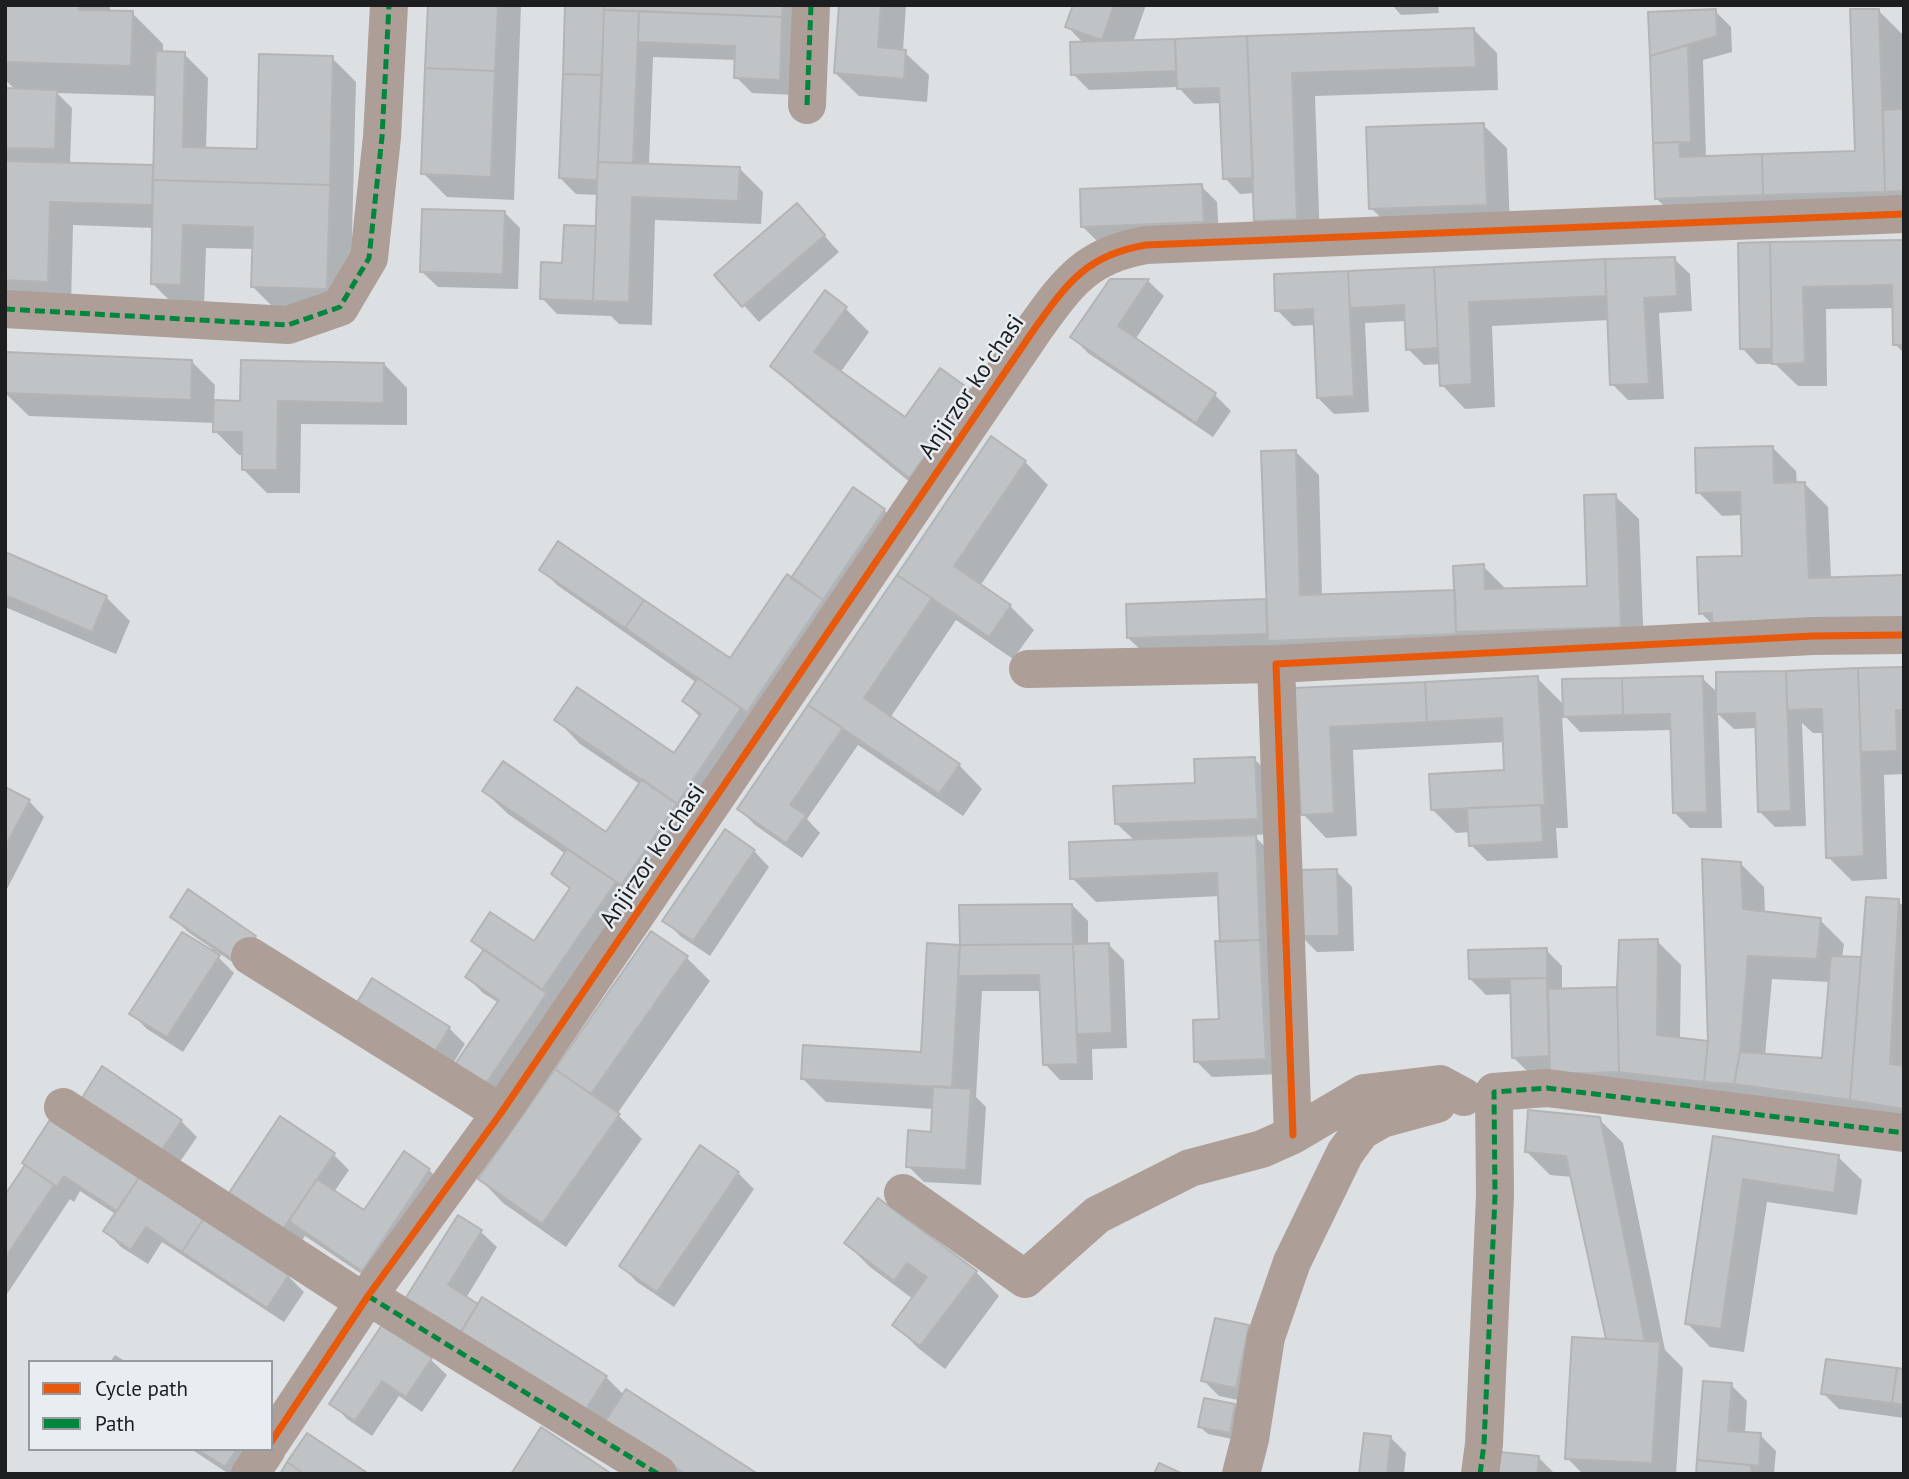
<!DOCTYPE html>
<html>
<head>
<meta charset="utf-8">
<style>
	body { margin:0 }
	#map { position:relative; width:1909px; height:1479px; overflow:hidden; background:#dde0e3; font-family:"PT Sans",sans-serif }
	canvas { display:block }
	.frame { position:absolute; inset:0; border:7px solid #1c1e20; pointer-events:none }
	.legend { position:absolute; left:28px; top:1360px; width:245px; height:91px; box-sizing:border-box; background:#e8edf2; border:2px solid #969a9e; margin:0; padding:9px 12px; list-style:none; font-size:21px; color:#1c1e20 }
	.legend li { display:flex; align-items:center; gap:14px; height:35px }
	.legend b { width:35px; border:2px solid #969a9e }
</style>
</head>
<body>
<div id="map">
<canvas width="1909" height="1479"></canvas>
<div class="frame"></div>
<ul class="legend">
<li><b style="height:9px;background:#e8590c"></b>Cycle path</li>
<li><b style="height:9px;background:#00873e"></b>Path</li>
</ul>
</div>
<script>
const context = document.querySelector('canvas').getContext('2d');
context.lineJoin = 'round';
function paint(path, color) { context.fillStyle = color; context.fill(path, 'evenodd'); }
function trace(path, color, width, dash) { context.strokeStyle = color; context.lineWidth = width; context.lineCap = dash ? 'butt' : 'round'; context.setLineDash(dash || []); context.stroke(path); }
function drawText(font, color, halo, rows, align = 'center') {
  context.font = font + ' "PT Sans",sans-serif'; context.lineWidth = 5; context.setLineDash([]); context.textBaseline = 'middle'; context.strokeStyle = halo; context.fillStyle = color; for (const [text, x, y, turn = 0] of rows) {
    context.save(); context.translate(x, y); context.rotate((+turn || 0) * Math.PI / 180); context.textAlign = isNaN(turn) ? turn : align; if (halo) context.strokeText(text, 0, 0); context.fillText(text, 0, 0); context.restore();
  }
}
paint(new Path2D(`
	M5 5H110V13H132L163 44V53L184 54 208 78 206 149 259 151 332 58 356 82 350 312 276 310 252 286 254 249 206 248 204 308 176 307 152 283 154 228 73 225 71 305 5 303V90H16L5 80ZM57 93 157 96 155 167 70 164 72 108Z
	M429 5H521L514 200 447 197 423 173Z
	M567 5H807L795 95 752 93 736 77V60L653 57 649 165 739 168 763 192 761 224 655 220 652 325 619 324 611 316 557 314 542 298 598 230 599 195 576 194 560 178Z
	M841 5H906L903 51 929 75 927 102 859 96 835 73Z
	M1075 5H1146L1133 42 1473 29 1497 53 1498 90 1315 96 1320 242 1280 244 1256 220 1255 193 1240 194 1225 178 1222 103 1194 104 1178 87 1089 90 1073 74 1084 44 1067 26Z
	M1392 5H1438L1439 13 1401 15Z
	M1878 10 1902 34 1904 215 1672 214 1656 198 1650 13 1715 11 1731 27 1732 52 1703 60 1706 158 1857 153Z
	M1483 125 1507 148 1510 228 1395 232 1371 208Z
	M1201 186 1217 202 1219 237 1099 243 1083 227Z
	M504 212 520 228 518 289 438 287 422 272Z
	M812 222 839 252 759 322 717 276Z
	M1904 242V353L1895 344 1894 308 1826 309 1827 386H1798L1775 364H1757L1742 348 1740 245Z
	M1674 259 1690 274 1692 311 1659 313 1664 399 1628 400 1612 384 1609 320 1492 326 1495 407 1465 409 1442 385 1441 364 1424 365 1408 349 1406 321 1365 323 1369 412 1334 414 1318 398 1315 325 1293 326 1277 310 1276 276Z
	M1111 280 1148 281 1164 296 1135 340 1215 395 1231 411 1213 437 1088 353 1072 337Z
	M825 293 846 309 869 332 840 373 905 420 941 371 933 501 796 389 773 365Z
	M191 361 215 385 214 402 242 403 384 364 407 388V425L301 424 300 493H267L243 469 244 455H239L215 431V423L29 416 5 393Z
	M1773 448 1796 471 1797 484H1805L1828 507 1831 579 1724 636 1701 613 1744 557 1742 515 1722 516 1698 492Z
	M1295 451 1319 475 1322 596 1456 592 1483 566 1507 590 1589 587 1615 496 1639 519 1644 650 1144 653 1128 638 1265 601 1268 604Z
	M1025 462 1048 485 980 586 1010 606 1034 630 1013 659 956 620 890 718 959 765 982 789 963 816 858 745 807 819 820 833 802 858 755 825 739 809Z
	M884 510 900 526 499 1102 471 1082 499 1003 483 993 467 977 484 952 473 940 534 944 571 890 553 873 566 854 508 814 484 791 607 834 641 785 580 744 557 720 674 756 701 718 684 701 697 683 557 585 541 569 730 660 792 580Z
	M5 554 106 597 130 621 116 654 5 607Z
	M1904 669V774L1884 775 1887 879 1852 881 1828 857 1824 733H1813L1802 723 1806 826 1775 827 1759 811 1757 728 1734 729 1718 714 1722 828H1690L1674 812 1672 730 1580 732 1562 713 1568 828H1556L1558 858 1487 861 1471 845 1470 832 1456 833 1432 809 1506 772 1505 742 1353 750 1357 836 1326 838 1303 814 1296 689 1537 678 1564 705 1702 678 1718 693 1717 674Z
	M1254 759 1270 774 1273 834 1253 835 1279 860 1281 1074 1212 1077 1196 1061 1221 1021 1222 943 1220 896 1096 902 1072 878 1135 841 1116 823Z
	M5 789 29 801 44 817 5 893Z
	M754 851 769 867 710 956 680 936 665 920Z
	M1740 863 1764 887 1765 914 1820 920 1844 944 1842 958 1863 959 1898 901 1904 907V1129L1529 1073 1513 1057 1512 994 1486 995 1470 979 1546 950 1562 966V991L1618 989 1657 941 1681 965 1680 1039 1710 1043ZM1772 979 1830 982 1823 1060 1765 1056Z
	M1336 871 1352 887 1354 951 1317 952 1301 936Z
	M1072 905 1088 921V945L1108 944 1124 960 1127 1048 1092 1049 1093 1080H1060L1045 1064 1042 991H982L976 1097 986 1107 981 1185 924 1182 908 1166 933 1133 934 1109 826 1102 803 1079 922 1054 960 947Z
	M172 916 255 937 271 953 254 977 216 951 214 953 234 973 183 1052 147 1029 131 1013 213 949 188 932Z
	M687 958 710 981 617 1114 642 1139 566 1247 503 1203 480 1179Z
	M373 981 449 1028 465 1044 448 1072Z
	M98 1116 181 1121 197 1137 175 1169Z
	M1599 1119 1623 1143 1665 1350 1683 1368 1676 1474H1583L1567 1458 1608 1341 1573 1177 1550 1175 1527 1152Z
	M52 1120 288 1276 304 1292 284 1322 162 1242 148 1264 121 1247 106 1231 117 1215 80 1191 74 1202 70 1199 5 1297V1198Z
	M1714 1138 1838 1157 1862 1180 1857 1215 1767 1202 1744 1352 1710 1347 1687 1323Z
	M333 1154 349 1170 334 1192 364 1212 429 1170 445 1186 378 1285 305 1236 296 1250 227 1199Z
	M738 1173 754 1189 674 1307 637 1282 621 1266Z
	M459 1217 481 1232 497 1247 466 1298 606 1377 624 1395 755 1474H680L423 1314Z
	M846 1243 976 1272 999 1296 945 1369 918 1348 894 1324 913 1299 870 1267Z
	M383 1327 431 1360 447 1375 422 1412 399 1396 372 1436 347 1419 332 1403Z
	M1248 1327 1264 1343 1252 1403 1219 1396 1203 1380Z
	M115 1355 126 1362H110Z
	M1904 1371V1418L1839 1409 1823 1393Z
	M1731 1385 1747 1401 1745 1434 1760 1435 1776 1451 1774 1474H1698Z
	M1234 1405 1242 1413 1237 1440 1208 1434 1200 1427Z
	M1390 1437 1406 1453 1404 1474H1361Z
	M191 1449H255L247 1474H229Z
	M1538 1457 1555 1474H1500Z`), '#0003');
const building = new Path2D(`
	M5 5H79V10L133 11 131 66 5 62Z
	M428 5H498L495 71 425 68Z
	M565 5H604L602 75 563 74Z
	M604 5H783L782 17 604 10Z
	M839 5H881L878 47 906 50 904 79 834 73Z
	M1073 5H1114L1102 40 1065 27Z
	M1716 9 1717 36 1650 56 1648 12Z
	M1850 9H1879L1885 192 1763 195 1762 154 1855 151Z
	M604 10 639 11 633 163 598 162Z
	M639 11 782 17 780 80 734 78 735 46 638 42Z
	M1474 28 1476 67 1292 73 1297 219 1254 221 1247 36Z
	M1247 36 1253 178 1223 179 1219 88 1177 89 1175 39Z
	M1175 39 1176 71 1071 75 1070 42Z
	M1688 45 1691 142 1653 143 1650 56Z
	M156 51 185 52 183 147 257 149 259 54 333 56 330 185 153 180Z
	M425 68 495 71 491 177 421 174Z
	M563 74 602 75 597 180 559 178Z
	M5 88 57 90 55 149 5 148Z
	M1904 109V191L1885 192 1883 110Z
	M1484 123 1487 205 1369 209 1366 127Z
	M1679 142 1680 157 1762 154 1763 195 1655 199 1653 143Z
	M5 161 153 165 152 205 50 202 48 282 5 280Z
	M598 162 740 167 738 201 632 197 629 302 593 301Z
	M153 180 330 185 327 289 251 287 253 227 183 225 181 285 151 284Z
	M1202 184 1204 222 1081 227 1080 189Z
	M797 203 825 235 742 307 714 275Z
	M422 209 505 211 503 274 420 272Z
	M564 225 596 226 593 301 540 299 541 262 562 263Z
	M1904 240V345H1893L1892 285 1803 287 1805 363 1772 364 1770 242Z
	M1770 242 1772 349H1740L1738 243Z
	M1675 257 1677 296 1644 298 1649 384 1610 385 1605 259Z
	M1605 259 1606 296 1469 302 1472 384 1440 386 1434 267Z
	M1434 267 1438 348 1406 350 1404 305 1350 308 1348 271Z
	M1348 271 1354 396 1317 398 1313 309 1275 311 1274 274Z
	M1110 279H1149L1118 326 1216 393 1196 423 1070 337Z
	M825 290 847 307 814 352 905 417 940 368 972 391 909 478 770 366Z
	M5 352 192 360 191 400 5 393Z
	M241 360 384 363V403L278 401 277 470H242V432H213L214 400 240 401Z
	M991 436 1026 461 954 566 1011 605 989 637 897 575Z
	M1773 446 1774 483 1805 482 1809 578 1904 575V618L1712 624V613L1699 614 1697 557 1742 556 1740 492 1696 493 1695 448Z
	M1296 450 1300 595 1455 590 1456 634 1268 641 1261 451Z
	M853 487 885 509 823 600 791 578Z
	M1616 494 1621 627 1456 632 1453 566 1484 564 1485 589 1587 586 1584 495Z
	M558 541 644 600 625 628 539 570Z
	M5 552 107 596 92 632 5 595Z
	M787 574 823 600 747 712 625 628 644 600 730 658Z
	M897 575 932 598 864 698 960 764 939 794 808 705Z
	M1266 599 1267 634 1127 638 1126 604Z
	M1904 667V710H1896L1897 751 1861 752 1858 668Z
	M1858 668 1864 856 1826 858 1822 709 1787 710 1786 671Z
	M1786 671 1791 811 1758 812 1755 713 1716 714V672Z
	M1538 676 1545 805 1431 810 1429 774 1504 770 1502 718 1427 722 1425 682Z
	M1703 676 1707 812 1673 813 1670 714 1623 715 1622 678Z
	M698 678 741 708 677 804 554 720 577 687 674 753 701 714 682 701Z
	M1622 678 1623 715 1563 717 1562 679Z
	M1425 682 1427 722 1330 727 1334 813 1301 815 1294 688Z
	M808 705 843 728 790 805 806 815 786 843 737 809Z
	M1255 757 1258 819 1115 824 1113 786 1195 783 1194 759Z
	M503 761 606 832 642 779 677 804 621 885 482 791Z
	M5 787 30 800 5 847Z
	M1541 805 1543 842 1469 846 1467 808Z
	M725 829 755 850 693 941 662 921Z
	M1256 835 1260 940 1220 942 1217 873 1070 879 1069 842Z
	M567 849 616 882 542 990 471 941 490 912 534 941 570 888 551 874Z
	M1702 859 1741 862 1743 909 1821 918 1817 959 1748 956 1740 1052 1734 1084 1704 1082 1708 1041Z
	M1337 869 1339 936H1300L1298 870Z
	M188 889 256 936 238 963 170 917Z
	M1866 897 1899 899 1890 1064 1904 1066V1109L1850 1100Z
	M1072 904 1073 944 960 945 959 905Z
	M651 931 688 956 591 1094 555 1069Z
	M182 932 220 955 167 1037 129 1014Z
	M1658 939 1657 1035 1708 1041 1704 1082 1619 1072 1617 987 1619 940Z
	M1260 940 1266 1059 1194 1062 1193 1020 1219 1019 1215 941Z
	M927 943 960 945 952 1088 801 1079 803 1045 921 1052Z
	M1109 943 1112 1033 1077 1034 1073 944Z
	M1073 944 1078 1064 1043 1065 1039 975 958 976 960 945Z
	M1547 948V978L1469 979 1468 950Z
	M484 949 547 993 483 1088 453 1067 499 1000 465 977Z
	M1831 956 1861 957 1850 1100 1734 1084 1740 1052 1822 1058Z
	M372 978 450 1027 431 1058 353 1009Z
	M1547 978 1549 1056 1512 1058 1510 979Z
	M1617 987 1619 1072 1550 1074 1548 989Z
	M102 1066 182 1120 159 1154 80 1101Z
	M555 1069 620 1114 542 1224 478 1179Z
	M933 1086 971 1089 966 1170 906 1167 908 1130 931 1132Z
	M1528 1110 1600 1117 1645 1341 1606 1339 1566 1156 1525 1152Z
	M280 1116 335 1153 279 1235 225 1199Z
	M51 1118 140 1176 117 1211 64 1176 57 1187 22 1163Z
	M1713 1136 1839 1155 1834 1193 1743 1179 1721 1329 1685 1324Z
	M700 1145 739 1172 657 1292 619 1266Z
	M404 1151 430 1169 362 1271 289 1221 317 1179 364 1210Z
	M25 1165 54 1185 5 1258V1195Z
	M140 1176 204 1218 182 1252 146 1227 131 1250 103 1231Z
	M878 1198 977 1271 920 1346 892 1325 927 1277 907 1263 894 1281 844 1243Z
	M458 1215 482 1230 448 1285 478 1304 460 1334 405 1299Z
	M204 1218 289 1275 267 1308 182 1252Z
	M482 1297 607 1376 583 1414 458 1336Z
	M1215 1318 1249 1325 1236 1388 1201 1381Z
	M382 1325 432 1358 406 1397 382 1381 355 1421 329 1404Z
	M1572 1337 1660 1342 1652 1463 1565 1459Z
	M1826 1359 1897 1368 1892 1403 1821 1394Z
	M1897 1368 1904 1369V1405L1892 1403Z
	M1703 1381 1732 1383 1728 1431 1761 1433 1759 1466 1697 1460Z
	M626 1389 758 1474H686L605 1422Z
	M1204 1398 1235 1404 1230 1433 1198 1427Z
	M541 1427 609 1472 608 1474H511Z
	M307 1433 369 1474H304L287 1462Z
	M1364 1433 1391 1436 1387 1474H1359Z
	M197 1449H237L225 1467Z
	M1500 1452 1539 1456 1537 1474H1498Z
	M1697 1460 1751 1465V1474H1696Z
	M287 1462 304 1474H280Z
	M1159 1463 1183 1474H1154Z`);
paint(building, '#c0c3c5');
trace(building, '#b2b4b6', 2);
trace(new Path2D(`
	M807 105 811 5
	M5 309 288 325 340 307 369 258 382 137 389 5
	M1028 669 1276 664
	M250 956 501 1113
	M63 1107 364 1302
	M1293 1135 1276 664 1813 636 1904 635
	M903 1193 1025 1279 1097 1215 1190 1168 1262 1149 1293 1135 1364 1093 1440 1084 1464 1097
	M368 1296 658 1474
	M271 1442 368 1296 501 1113 1035 328C1068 282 1087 255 1146 245L1904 214
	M250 1474 267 1449
	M1241 1474 1250 1439 1266 1337 1292 1262 1345 1153 1361 1131 1382 1119 1437 1104
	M1480 1474 1484 1444 1495 1196 1494 1092 1547 1088 1904 1133`), '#ad9e97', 38);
trace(new Path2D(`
	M807 105 811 5
	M5 309 288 325 340 307 369 258 382 137 389 5
	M368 1296 658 1474
	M1480 1474 1484 1444 1495 1196 1494 1092 1547 1088 1904 1133`), '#00873e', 5, [10, 5]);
trace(new Path2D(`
	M1293 1135 1276 664 1813 636 1904 635
	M271 1442 368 1296 501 1113 1035 328C1068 282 1087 255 1146 245L1904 214`), '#e8590c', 7);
drawText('24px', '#1c1e20', '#e8edf2', [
	["Anjirzor koʻchasi",972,387,-56],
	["Anjirzor koʻchasi",653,856,-56]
]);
</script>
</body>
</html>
